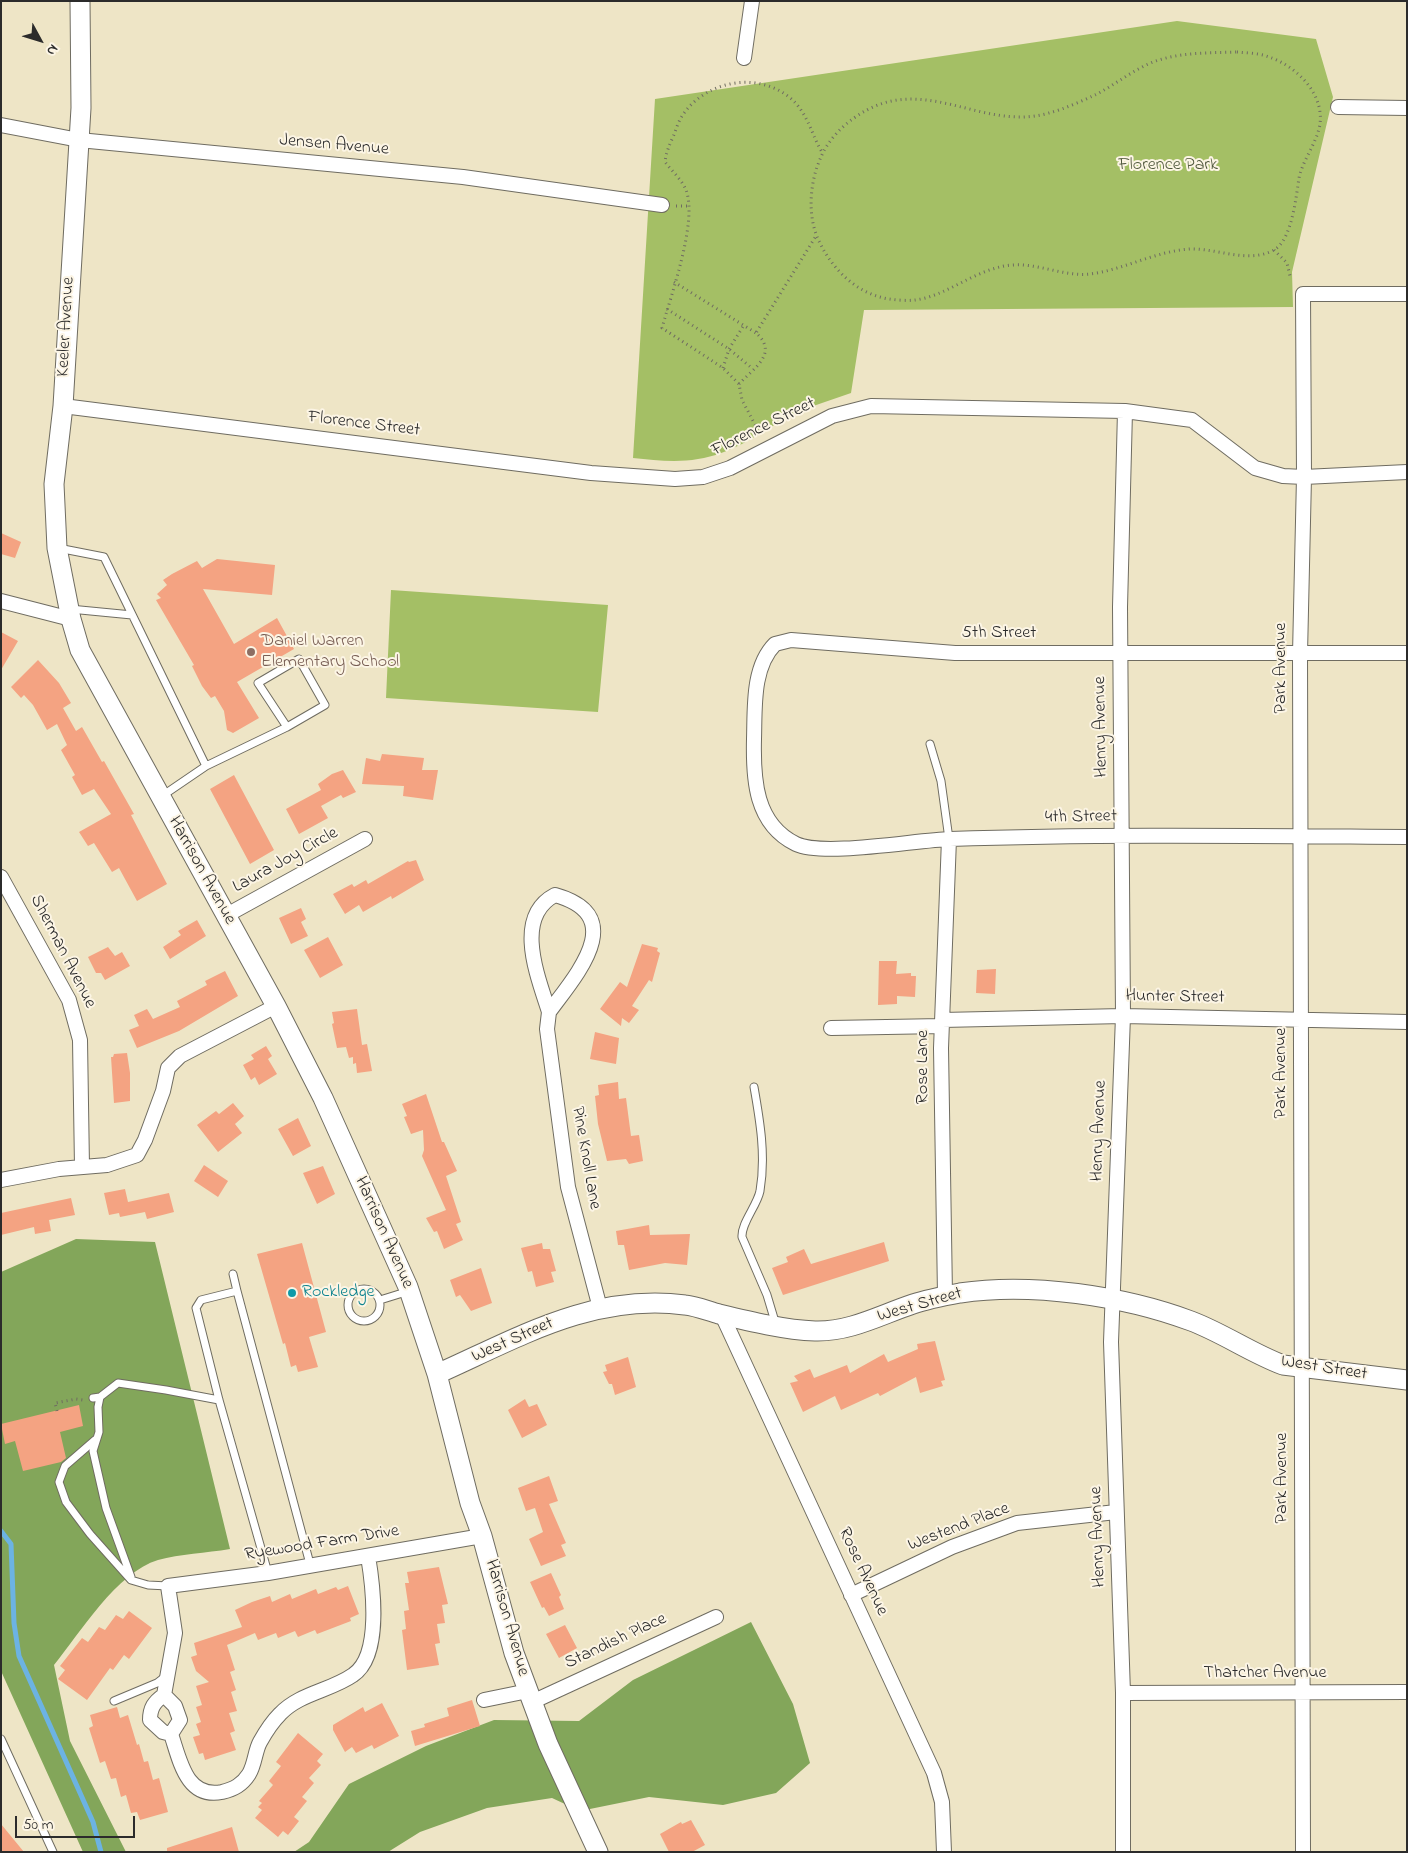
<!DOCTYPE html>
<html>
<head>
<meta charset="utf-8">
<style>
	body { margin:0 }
	#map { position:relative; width:1408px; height:1853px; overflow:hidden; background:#eee5c6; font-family:"Indie Flower",sans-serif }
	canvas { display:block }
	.frame { position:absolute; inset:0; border:2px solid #2b2b2b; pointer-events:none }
	.north { position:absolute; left:15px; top:15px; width:50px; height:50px; -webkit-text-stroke:4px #fcf5e5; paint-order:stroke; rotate:129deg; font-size:14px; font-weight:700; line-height:20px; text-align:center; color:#2b2b2b }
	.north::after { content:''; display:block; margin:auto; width:18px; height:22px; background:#2b2b2b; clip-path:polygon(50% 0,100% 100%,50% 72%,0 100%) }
	.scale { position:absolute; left:15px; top:1816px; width:120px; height:22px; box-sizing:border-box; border:2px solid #2b2b2b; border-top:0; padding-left:6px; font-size:15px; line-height:18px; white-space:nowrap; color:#2b2b2b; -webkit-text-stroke:4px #fcf5e5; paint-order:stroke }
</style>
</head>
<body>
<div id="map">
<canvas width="1408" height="1853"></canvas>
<div class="frame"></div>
<div class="north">N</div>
<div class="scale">50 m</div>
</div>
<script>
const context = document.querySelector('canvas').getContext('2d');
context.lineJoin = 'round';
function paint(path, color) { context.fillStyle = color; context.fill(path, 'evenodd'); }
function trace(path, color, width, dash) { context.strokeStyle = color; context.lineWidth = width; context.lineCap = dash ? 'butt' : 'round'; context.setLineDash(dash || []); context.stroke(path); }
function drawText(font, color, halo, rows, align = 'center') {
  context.font = font + ' "Indie Flower",sans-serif'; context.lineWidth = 4; context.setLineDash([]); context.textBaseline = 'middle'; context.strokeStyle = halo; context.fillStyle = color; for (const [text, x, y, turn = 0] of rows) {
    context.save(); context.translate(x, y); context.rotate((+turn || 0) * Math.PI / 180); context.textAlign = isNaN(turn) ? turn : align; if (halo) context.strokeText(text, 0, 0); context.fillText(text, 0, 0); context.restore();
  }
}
paint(new Path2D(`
	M1177 21 1316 39 1333 97 1292 272 1293 307 864 310 851 393C828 401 804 408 783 420 755 436 731 454 698 459 676 463 654 460 633 458L655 99Z
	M391 590 608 605 598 712 386 698Z`), '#a4bf65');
paint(new Path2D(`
	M76 1239 155 1242 230 1549C206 1553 180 1554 158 1560 117 1572 80 1633 54 1665L70 1741 126 1852H83L1 1671V1272Z
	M751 1622 793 1704 810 1763 776 1793 723 1805 649 1797 580 1811 552 1798 487 1808 420 1832 388 1852H294L309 1842 349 1784 426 1746 494 1720 579 1721 633 1680Z`), '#83a65a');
trace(new Path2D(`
	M1 1531 11 1544 14 1623 19 1656 93 1822 101 1852`), '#6cb3e3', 5);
paint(new Path2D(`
	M1 533 21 542 15 558 1 554Z
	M217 559 275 565 272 595 203 589 234 644 277 618 294 649 237 682 259 718 233 733 227 730 224 711 215 696 211 698 202 686 192 666 194 665 156 600 161 598 157 594 167 585 163 580 172 574 197 561 202 568Z
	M1 632 18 641 1 670Z
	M38 660 59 683 71 703 63 708 76 731 82 727 102 762 104 761 134 814 131 815 167 884 137 901 119 868 112 872 94 843 88 846 79 832 111 814 94 789 82 795 72 777 75 775 61 750 67 745 57 724 47 730 33 705 24 695 21 698 11 687Z
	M382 754 424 758 422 770H438L433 800 403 796 404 786 362 784 366 758 380 761Z
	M343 770 356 792 343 798 341 795 321 806 328 818 299 834 286 809 321 790 318 784 332 774Z
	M234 775 274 850 250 864 210 789Z
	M416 860 424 880 392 899 391 896 363 912 359 905 345 914 333 894 352 884 354 887 366 880 368 884 408 861 409 862Z
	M301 908 306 919 301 922 308 936 291 944 279 918Z
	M197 920 206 936 170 959 163 947 181 935 178 931Z
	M328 937 343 965 320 978 304 950Z
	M642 944 658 948 657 951 660 953 652 982 649 980 632 1006 639 1010 629 1023 622 1018 621 1026 600 1009 620 982 627 987Z
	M108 947 115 956 122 952 130 966 105 980 101 973H96L88 957Z
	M879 961H897L896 974 911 973V976H916L915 997 897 996V1004L878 1005Z
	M996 969 995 994 976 993 977 970Z
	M225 971 238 996 179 1031 137 1048 129 1030 139 1026 134 1015 147 1009 153 1019 180 1007 177 1001 207 985 205 981Z
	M357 1009 362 1045 367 1044 372 1071 357 1073 356 1063 353 1064V1057L349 1058 346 1047 337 1048 332 1024 334 1023 332 1012Z
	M595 1032 619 1038 616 1064 590 1059Z
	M266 1046 272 1056 268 1059 277 1074 259 1085 255 1077 251 1080 243 1065 254 1059 251 1055Z
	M127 1053 130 1073V1101L114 1103 111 1057H113L114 1054Z
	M618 1082 619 1099 626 1098 631 1136 639 1135 643 1161 629 1164 626 1159 607 1161 598 1124 595 1096 599 1095 598 1085Z
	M426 1094 442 1142H444L457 1171 446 1176 461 1222 456 1224 463 1240 444 1249 437 1231 434 1232 426 1218 446 1210 422 1156 424 1150 423 1130 411 1134 404 1117 407 1116 402 1104Z
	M233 1103 244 1116 235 1124 242 1133 218 1152 197 1125 216 1111 219 1114Z
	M298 1118 311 1146 293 1156 278 1129Z
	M204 1165 228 1181 218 1197 194 1181Z
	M323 1166 335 1194 317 1204 303 1173Z
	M125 1189 128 1202 169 1193 174 1212 147 1219 145 1212 120 1217 119 1213 109 1215 104 1193Z
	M71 1198 75 1215 49 1220 51 1231 35 1234 34 1227 1 1235V1213Z
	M649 1225 650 1235 690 1234 687 1265 665 1263 629 1270 624 1245H618L616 1231Z
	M884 1242 889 1261 783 1295 772 1268 788 1262 786 1257 804 1249 811 1264Z
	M302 1243 326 1332 309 1337 318 1367 298 1372 296 1365 291 1367 285 1343 283 1344 257 1254Z
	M542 1243 543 1249H550L556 1271 551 1272 554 1282 536 1287 532 1271 528 1272 521 1248Z
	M481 1268 492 1303 471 1311 460 1295 456 1297 450 1280Z
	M935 1341 945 1380 941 1381 943 1386 920 1393 916 1377 880 1396 878 1393 841 1410 835 1396 803 1412 790 1383 798 1381 794 1376 810 1369 814 1378 847 1365 850 1373 884 1354 888 1362 918 1349 917 1344Z
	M628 1357 636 1387 615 1395 612 1384H609L603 1372 607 1371 605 1365Z
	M525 1399 529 1407 537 1404 547 1425 522 1438 508 1410Z
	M79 1405 83 1426 60 1432 66 1458 61 1462 23 1471 15 1441 5 1444 1 1424Z
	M549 1476 558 1501 549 1504 566 1543 561 1545 566 1556 541 1566 529 1539 543 1532 535 1508 526 1511 518 1488Z
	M439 1567 448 1604 442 1605 445 1623 437 1624 440 1643 435 1644 439 1665 407 1670 402 1630 406 1629 404 1611 409 1610 405 1583H409L407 1572Z
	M551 1573 561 1595 559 1597 564 1609 549 1616 544 1607 542 1608 530 1582Z
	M348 1586 359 1614 350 1618 351 1621 317 1634 315 1630 298 1637 295 1631 278 1638 276 1633 258 1640 255 1633 227 1645 235 1670 230 1672 236 1690 231 1692 237 1711 229 1713 235 1731 230 1733 236 1750 205 1760 203 1753 199 1754 193 1737 200 1735 196 1724 201 1722 196 1707 202 1705 196 1686 209 1682 196 1671 191 1657 197 1655 194 1643 242 1627 235 1610 252 1602 270 1596 272 1602 290 1594 292 1599 316 1589 318 1594 336 1587 338 1590Z
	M129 1611 152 1628 129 1659 124 1655 113 1670 110 1668 87 1700 58 1679 65 1670 60 1666 82 1638 88 1642 99 1627 105 1630 116 1615 123 1619Z
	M565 1625 577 1648 559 1658 546 1634Z
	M472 1700 480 1726 415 1746 411 1731 425 1727 424 1724 449 1716 447 1708Z
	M382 1703 399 1736 374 1749 372 1745 356 1753 352 1747 345 1752 333 1730V1725L363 1707 365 1712Z
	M117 1707 120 1718 128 1715 137 1745 139 1744 144 1762 148 1761 153 1780 159 1778 168 1812 140 1820 137 1812 131 1813 126 1795 121 1797 116 1778 111 1779 105 1761 100 1763 89 1728 93 1726 90 1715Z
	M298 1733 323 1754 317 1761 321 1765 309 1778 314 1783 302 1797 307 1801 294 1817 299 1821 288 1835 283 1831 278 1837 255 1818 262 1810 258 1807 262 1803 259 1801 273 1785 269 1781 281 1766 276 1762Z
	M691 1820 705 1845 692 1852H669L660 1834 681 1822 682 1824Z
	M1 1824 24 1852H1Z
	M232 1827 239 1852H167V1848Z`), '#f4a382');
const lane = new Path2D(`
	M58 548 104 557 206 766 162 796
	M70 609 132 615
	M930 744 941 781 949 839
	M206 766 287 727 258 683 299 659 325 705 287 727
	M754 1087C760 1121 766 1156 760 1191 757 1206 741 1223 742 1237L767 1295 776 1325
	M233 1274 237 1291
	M348 1305a16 16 0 1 1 32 0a16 16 0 1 1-32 0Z
	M380 1300 409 1291
	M100 1397 98 1407 99 1432 93 1451 106 1508 131 1577
	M93 1398 100 1397 118 1383 166 1390 219 1400
	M95 1440 65 1466 59 1482 66 1502 90 1534 131 1580 148 1585 168 1586
	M268 1573 219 1400 196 1308 201 1300 237 1291 310 1564
	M114 1701 157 1683 166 1676
	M1 1739 53 1852`);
const street = new Path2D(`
	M744 58 752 1
	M1338 107 1407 108
	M1 125 79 140 463 177 662 205
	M63 406 591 473 675 479 703 477 730 468 832 416 871 406 1125 411 1192 420 1255 468 1283 476 1304 477 1407 472
	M1 601 71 619
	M1407 653H955L791 640 775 644C752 667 755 708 754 739 753 779 755 824 796 844 824 857 916 840 950 839 1102 834 1255 836 1407 837
	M1 877 69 1000 80 1040 82 1167
	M555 895C630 916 576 975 549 1012 538 977 513 917 555 895Z
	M225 916 365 839
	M549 1012 547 1029 568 1187 600 1308
	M942 1020 1123 1016 1407 1022
	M831 1028 942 1026
	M1 1180 59 1169 107 1165 137 1155 145 1140 163 1091 168 1068 180 1056 276 1006
	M945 1295 941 1048 949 839
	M722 1315 934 1773 942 1802 944 1852
	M851 1595 952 1547 1017 1523 1116 1512
	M1123 1693 1407 1692
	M164 1695 175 1633 168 1586 268 1573 482 1536
	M164 1695C154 1702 150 1708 150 1720L163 1732 171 1734
	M164 1695 175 1706 180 1720 171 1734
	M484 1700 528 1691
	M532 1702 716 1617
	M171 1734C180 1760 186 1799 222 1792 234 1789 242 1785 249 1774 255 1764 255 1751 260 1742 265 1733 273 1721 280 1714 300 1693 330 1691 353 1675 382 1656 373 1586 368 1556
	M1123 1852V1693L1111 1342 1123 1016 1120 607 1125 411
	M1303 1852 1300 654 1304 477 1303 294H1407`);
const secondary = new Path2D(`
	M80 1 81 108 63 406 54 484 57 548 71 619 80 650 276 1006 323 1098 408 1287 437 1374 470 1503 482 1536 514 1653 548 1744 598 1852
	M437 1374C518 1338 592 1293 685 1305 696 1306 708 1311 719 1314 748 1321 785 1330 815 1331 850 1332 880 1315 913 1304 928 1299 944 1296 960 1293 1031 1282 1124 1296 1191 1321 1223 1333 1251 1353 1283 1365L1407 1380`);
trace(lane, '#6f6c61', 9);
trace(street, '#6f6c61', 16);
trace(secondary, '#6f6c61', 21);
trace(new Path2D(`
	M1237 52C1247 53 1259 53 1269 57 1296 66 1324 93 1320 124 1317 143 1303 159 1299 178 1296 197 1292 240 1274 250 1248 264 1217 248 1190 249 1156 251 1123 270 1090 274 1065 277 1038 263 1012 265 976 268 948 296 915 300 907 301 897 300 889 299 856 294 831 268 818 239 807 214 810 181 821 157 827 142 841 127 854 118 922 69 981 133 1049 113 1064 109 1082 101 1097 94 1116 84 1133 70 1153 62 1180 52 1209 53 1237 52Z
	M676 206H690
	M1274 250 1287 263 1290 276
	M674 282 756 333
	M667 309 729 349 753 369
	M723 368 729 349 744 325
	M739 384C754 368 779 353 756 333L816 236
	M760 434 742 400 739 384 723 368 662 328C671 295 698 221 686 190 682 180 672 171 665 162 666 153 669 146 673 137 676 130 678 122 682 116 705 81 756 71 789 97 808 112 811 134 822 152
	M57 1411 55 1403 76 1399 83 1400`), '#6f6c61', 3, [1, 4]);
trace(lane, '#fff', 7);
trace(street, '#fff', 14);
trace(secondary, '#fff', 19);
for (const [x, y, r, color] of [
	[251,652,5,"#8d6e63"],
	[292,1293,5,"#0f9aa8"]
]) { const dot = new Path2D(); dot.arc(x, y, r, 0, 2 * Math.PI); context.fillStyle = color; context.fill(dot); trace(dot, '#fcf5e5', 2); }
drawText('18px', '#2b2b2b', '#fcf5e5', [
	["Jensen Avenue",334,146,5],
	["Keeler Avenue",67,327,-87],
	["Florence Street",364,425,7],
	["Florence Street",764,428,-26],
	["5th Street",999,634],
	["Park Avenue",1282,668,-90],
	["Henry Avenue",1102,727,-91],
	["4th Street",1081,818,-1],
	["Laura Joy Circle",286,861,-29],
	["Harrison Avenue",201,871,61],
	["Sherman Avenue",62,952,63],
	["Hunter Street",1175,998,1],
	["Rose Lane",924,1067,-90],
	["Park Avenue",1282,1073,-90],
	["Henry Avenue",1100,1131,-88],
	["Pine Knoll Lane",585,1158,80],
	["Harrison Avenue",383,1233,66],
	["West Street",920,1306,-16],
	["West Street",513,1341,-24],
	["West Street",1324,1369,9],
	["Park Avenue",1283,1478,-90],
	["Westend Place",959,1528,-21],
	["Henry Avenue",1099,1537,-92],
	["Ryewood Farm Drive",322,1544,-9],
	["Rose Avenue",862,1572,65],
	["Harrison Avenue",506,1618,74],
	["Standish Place",616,1642,-25],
	["Thatcher Avenue",1265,1674]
]);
drawText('18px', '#4f573c', '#fcf5e5', [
	["Florence Park",1168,166]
]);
drawText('18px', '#785e54', '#fcf5e5', [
	["Daniel Warren",261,642],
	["Elementary School",261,663]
], 'left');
drawText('18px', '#0d838f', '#fcf5e5', [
	["Rockledge",302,1293]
], 'left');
</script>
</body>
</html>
